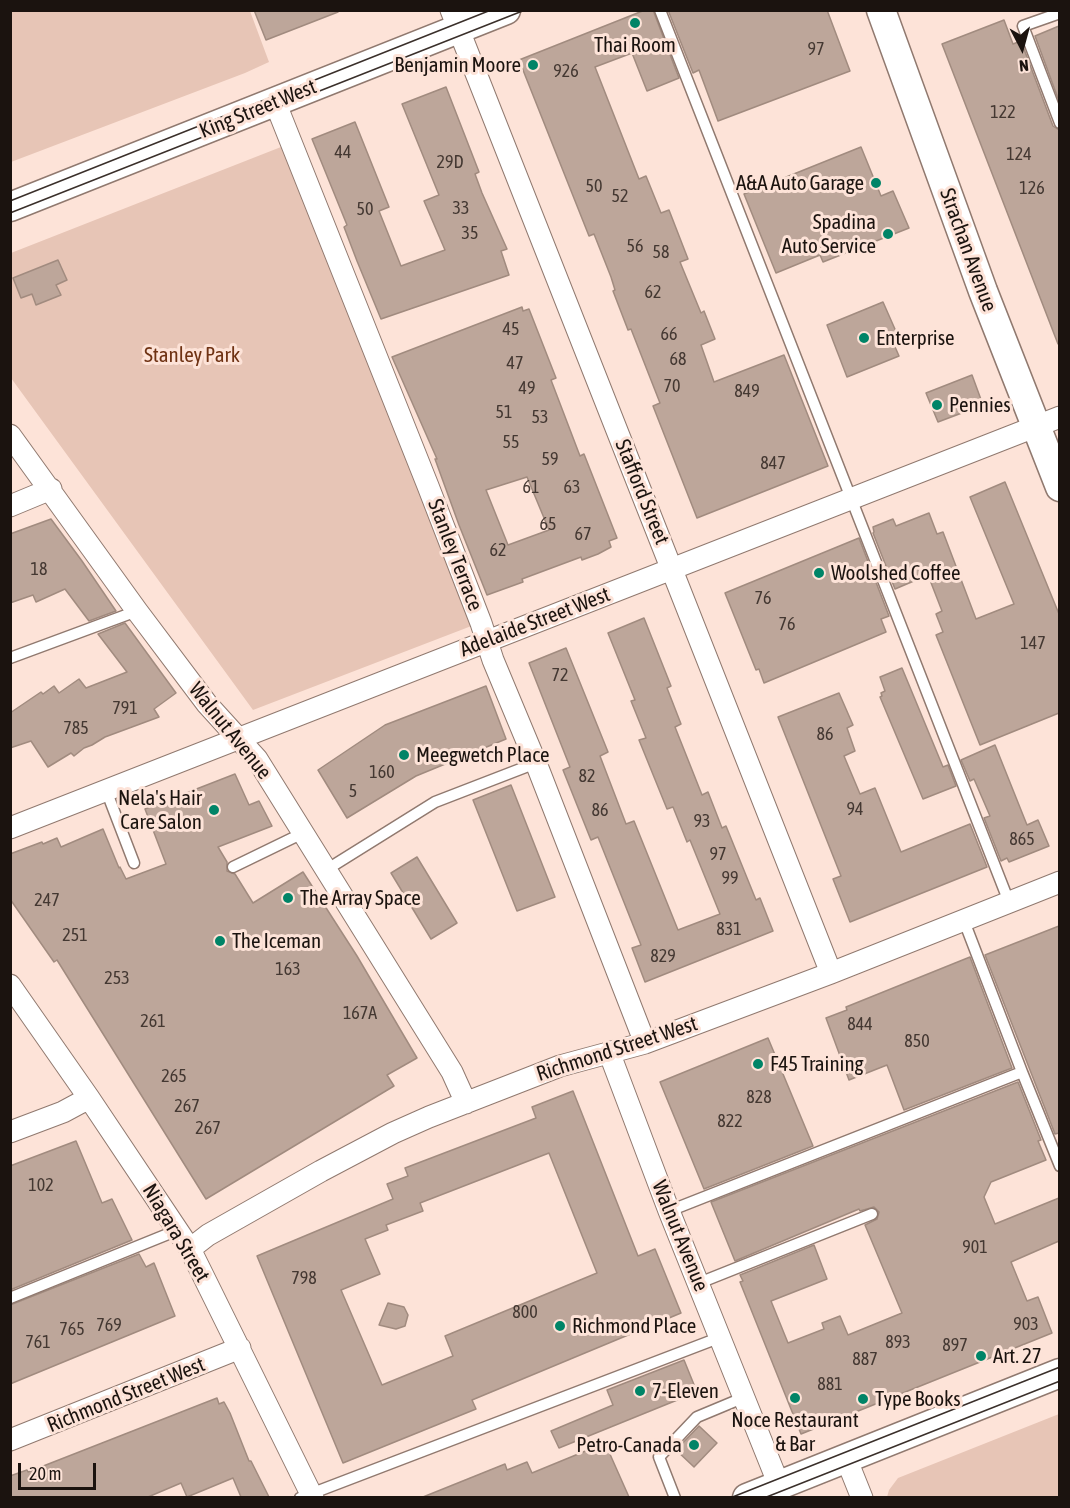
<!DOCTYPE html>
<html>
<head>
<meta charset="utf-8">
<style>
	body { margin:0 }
	#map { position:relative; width:1070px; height:1508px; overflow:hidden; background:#fde3d8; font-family:"Asap Condensed",sans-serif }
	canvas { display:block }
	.frame { position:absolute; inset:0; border:12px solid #1b130f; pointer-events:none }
	.north { position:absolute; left:992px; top:18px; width:60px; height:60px; -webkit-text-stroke:4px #fde3d8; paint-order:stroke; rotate:174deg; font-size:16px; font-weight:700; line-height:24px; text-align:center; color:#1b130f }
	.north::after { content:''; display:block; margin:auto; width:21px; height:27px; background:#1b130f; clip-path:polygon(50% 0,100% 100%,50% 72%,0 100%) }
	.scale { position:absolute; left:18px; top:1463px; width:78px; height:27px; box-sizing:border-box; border:3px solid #1b130f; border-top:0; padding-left:8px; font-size:18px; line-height:21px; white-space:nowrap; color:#1b130f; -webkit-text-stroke:4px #fde3d8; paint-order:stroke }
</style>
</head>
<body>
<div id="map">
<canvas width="1070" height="1508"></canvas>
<div class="frame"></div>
<div class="north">N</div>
<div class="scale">20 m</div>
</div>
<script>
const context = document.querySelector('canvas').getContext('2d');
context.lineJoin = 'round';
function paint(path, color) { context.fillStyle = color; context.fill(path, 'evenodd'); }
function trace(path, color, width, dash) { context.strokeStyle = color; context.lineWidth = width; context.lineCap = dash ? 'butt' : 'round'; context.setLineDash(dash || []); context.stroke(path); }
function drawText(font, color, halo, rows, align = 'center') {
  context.font = font + ' "Asap Condensed",sans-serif'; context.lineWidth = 6; context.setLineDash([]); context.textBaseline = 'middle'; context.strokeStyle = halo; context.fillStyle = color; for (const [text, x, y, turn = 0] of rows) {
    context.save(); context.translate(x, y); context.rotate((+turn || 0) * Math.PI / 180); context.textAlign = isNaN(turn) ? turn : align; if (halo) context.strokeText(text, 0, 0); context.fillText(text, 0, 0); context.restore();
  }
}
paint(new Path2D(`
	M11 10 250 11 269 62 245 73 11 162Z
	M281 147 474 625 253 710 11 378V253Z
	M1059 1414V1497H887L889 1490 898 1478Z`), '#e7c5b6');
const building = new Path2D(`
	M254 10H338V12L266 40Z
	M645 10H653L679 78 647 91 632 53 595 67 639 179 646 176 661 213 669 210 688 259 680 262 701 313 704 311 715 339 701 345 714 382 784 355 828 466 697 518 653 406 660 403 631 329 628 330 613 291 615 290 611 277 594 234 589 236 519 60Z
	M668 10H827L850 71 718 121 699 70 693 73Z
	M1004 20 1013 44 1021 41 1053 126 1059 130V344H1058L942 44Z
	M1059 26V101L1035 36Z
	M446 87 479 172 475 174 482 193 507 249 501 251 509 275 381 319 357 261 344 227 347 225 312 139 355 122 389 207 379 211 401 266 445 250 424 201 439 195 402 104Z
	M861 147 881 196 893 191 909 228 823 262 820 255 776 273 744 194Z
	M58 260 67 280 56 285 61 295 36 305 32 294 21 298 13 278Z
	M883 302 898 336 892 340 899 356 847 377 827 325Z
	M522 307 523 311 529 309 556 378 551 380 580 456 584 454 617 538 609 541 611 547 598 554 582 560 581 557 522 579 523 582 487 595 459 525 435 459H437L392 357ZM527 477 549 530 508 545 486 490Z
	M972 375 983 405 938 422 926 393Z
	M1005 482 1059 614V713L980 745 936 635 943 632 936 614 942 611 928 575 895 589 873 533 874 532 873 527 893 519 896 526 929 513 937 534 943 532 976 619 1014 604 970 497Z
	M51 519 82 561 116 611 89 621 65 589 36 602 33 595 10 603V534Z
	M859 538 889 616 881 619 886 632 764 683 759 669 756 670 725 593Z
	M644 618 671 686 667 688 681 724 675 727 702 795 708 792 722 828 726 826 756 900 760 898 773 931 645 982 632 948 641 945 598 837 591 840 563 770 570 767 529 663 566 648 608 752 600 756 626 824 634 821 678 930 720 914 690 840 687 842 673 807 667 809 639 740 646 738 631 701 635 700 608 633Z
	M125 623 176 693 154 709 159 717 105 737 92 745 84 748 74 756 71 753 48 767 31 741 10 748V713L41 692 43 694 54 686 59 693 79 679 86 688 127 672 98 634Z
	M902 668 943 767 948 765 956 786 923 799 880 697 882 696 881 693 885 691 880 677Z
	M486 686 506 739 416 776 347 818 318 770 385 725Z
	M839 693 853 725 847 728 855 751 844 756 860 794 875 788 901 852 970 824 987 867 850 922 833 879 841 876 778 717Z
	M995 745 1027 825 1038 820 1049 846 1009 862 1007 858 1001 861 984 818 990 816 974 779 970 781 961 760Z
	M235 774 249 805 259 801 272 826 218 847 227 862V871L235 874 253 903 303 872 357 956 417 1058 387 1075 394 1086 206 1199 57 960 54 962 10 899V854L42 842 43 844 57 838 61 847 103 829 119 868 120 867 126 879 166 864 145 809Z
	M511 785 555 897 517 911 473 800Z
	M417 857 457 923 431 939 391 873Z
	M1059 926V1133L1055 1134 985 955Z
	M970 957 1012 1068 904 1110 887 1065 849 1080 826 1018 847 1010 846 1007Z
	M768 1038 813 1146 704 1189 660 1082Z
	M1018 1082 1041 1140 1038 1141 1046 1160 991 1182 984 1197 995 1224 1059 1198V1241L1011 1262 1027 1301 1038 1297 1052 1333 801 1434 740 1282 743 1281 740 1275 814 1245 827 1279 771 1301 788 1343 824 1329 822 1323 840 1316 848 1335 902 1313 865 1225 877 1219 879 1212 874 1207 860 1211 859 1209 735 1261 711 1202Z
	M573 1091 638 1256 655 1249 681 1313 472 1400 476 1409 343 1463 257 1256 393 1199 387 1184 408 1176 405 1168 536 1118 532 1107ZM549 1153 597 1273 445 1336 453 1356 382 1385 341 1290 380 1274 365 1239 388 1230 386 1225 423 1211 420 1203Z
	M76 1141 102 1203 112 1199 132 1240 10 1290V1166Z
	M139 1254 146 1267 154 1263 175 1316 10 1384V1305Z
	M388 1303 404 1307 408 1315 405 1326 396 1329 379 1325Z
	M684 1360 697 1392 559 1448 551 1431 613 1405 607 1390Z
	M217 1398 219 1404 224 1402 230 1413 249 1461H251L269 1497H241L233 1478 187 1497 181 1483 148 1497H10V1476L27 1470 28 1472Z
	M699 1426 717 1443 694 1467 676 1450Z
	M605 1443 629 1497H423L505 1464 507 1470 527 1462 532 1473Z`);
paint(building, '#bda69a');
trace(building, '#a18b7f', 1.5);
const lane = new Path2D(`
	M660 10 1009 902
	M1060 13 1023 26 1060 123
	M10 658 137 611
	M106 790 134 863
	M233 867 303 833
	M326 870 435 802 536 763
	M964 921 1022 1072
	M669 1211 1022 1072 1060 1166
	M699 1283 872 1214
	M10 1298 178 1230
	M300 1498 721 1337
	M675 1498 659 1457 697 1417 745 1397`);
const street = new Path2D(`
	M451 10 831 973
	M275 102 428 486 481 623 493 660 536 763 645 1043
	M10 435 137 611 207 704 257 759 452 1072 466 1103
	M10 506 51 489
	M10 828 1060 417
	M10 985 89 1098 190 1249 313 1498
	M609 1052 669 1211 779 1485
	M10 1132 63 1112 89 1098
	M190 1249 208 1235 321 1171 393 1133 429 1117 560 1066 645 1043 831 973 1060 882
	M10 1440 240 1348
	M846 1458 862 1498`);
const secondary = new Path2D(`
	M881 10 983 291 1060 487
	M10 207 506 10
	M747 1498 1060 1373`);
trace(lane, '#90796f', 13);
trace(street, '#90796f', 23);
trace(secondary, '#90796f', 31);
trace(lane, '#fff', 10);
trace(street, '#fff', 21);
trace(secondary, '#fff', 28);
trace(new Path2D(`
	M10 201 491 10
	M10 213 525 10
	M730 1498 1060 1367
	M764 1498 1060 1381`), '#3a2f2a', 1.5);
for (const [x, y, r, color] of [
	[635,23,6,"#008467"],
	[533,65,6,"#008467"],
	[876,183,6,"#008467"],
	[888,234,6,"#008467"],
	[864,338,6,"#008467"],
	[937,405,6,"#008467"],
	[819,573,6,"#008467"],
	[404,755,6,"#008467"],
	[214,810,6,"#008467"],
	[288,898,6,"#008467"],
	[220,941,6,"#008467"],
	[758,1064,6,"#008467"],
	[560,1326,6,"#008467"],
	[981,1356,6,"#008467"],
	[640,1391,6,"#008467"],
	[795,1398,6,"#008467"],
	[863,1399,6,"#008467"],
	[694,1445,6,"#008467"]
]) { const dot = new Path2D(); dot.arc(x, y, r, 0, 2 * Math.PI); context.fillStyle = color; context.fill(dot); trace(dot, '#fde3d8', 2); }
drawText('18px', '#443832', null, [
	["97",816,49],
	["926",566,71],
	["122",1003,112],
	["44",343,152],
	["124",1019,154],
	["29D",450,162],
	["50",594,186],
	["126",1032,188],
	["52",620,196],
	["33",461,208],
	["50",365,209],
	["35",470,233],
	["56",635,246],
	["58",661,252],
	["62",653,292],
	["45",511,329],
	["66",669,334],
	["68",678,359],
	["47",515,363],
	["70",672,386],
	["49",527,388],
	["849",747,391],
	["51",504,412],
	["53",540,417],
	["55",511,442],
	["59",550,459],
	["847",773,463],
	["61",531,487],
	["63",572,487],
	["65",548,524],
	["67",583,534],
	["62",498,550],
	["18",39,569],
	["76",763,598],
	["76",787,624],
	["147",1033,643],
	["72",560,675],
	["791",125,708],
	["785",76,728],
	["86",825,734],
	["160",382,772],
	["82",587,776],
	["5",353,791],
	["94",855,809],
	["86",600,810],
	["93",702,821],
	["865",1022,839],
	["97",718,854],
	["99",730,878],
	["247",47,900],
	["831",729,929],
	["251",75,935],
	["829",663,956],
	["163",288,969],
	["253",117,978],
	["167A",360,1013],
	["261",153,1021],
	["844",860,1024],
	["850",917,1041],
	["265",174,1076],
	["828",759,1097],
	["267",187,1106],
	["822",730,1121],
	["267",208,1128],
	["102",41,1185],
	["901",975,1247],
	["798",304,1278],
	["800",525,1312],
	["903",1026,1324],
	["769",109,1325],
	["765",72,1329],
	["761",38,1342],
	["893",898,1342],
	["897",955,1345],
	["887",865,1359],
	["881",830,1384]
]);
drawText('21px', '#1b130f', '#fde3d8', [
	["Thai Room",635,45,"center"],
	["Benjamin Moore",521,65,"right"],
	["A&A Auto Garage",864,183,"right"],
	["Spadina",876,222,"right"],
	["Auto Service",876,246,"right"],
	["Enterprise",876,338],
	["Pennies",949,405],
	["Woolshed Coffee",831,573],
	["Meegwetch Place",416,755],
	["Nela's Hair",202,798,"right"],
	["Care Salon",202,822,"right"],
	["The Array Space",300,898],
	["The Iceman",232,941],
	["F45 Training",770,1064],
	["Richmond Place",572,1326],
	["Art. 27",993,1356],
	["7-Eleven",652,1391],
	["Type Books",875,1399],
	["Noce Restaurant",795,1420,"center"],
	["& Bar",795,1444,"center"],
	["Petro-Canada",682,1445,"right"]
], 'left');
drawText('21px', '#1b130f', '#fde3d8', [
	["King Street West",258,109,-22],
	["Strachan Avenue",968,250,70],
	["Stafford Street",642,492,68],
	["Stanley Terrace",455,555,69],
	["Adelaide Street West",535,622,-21],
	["Walnut Avenue",230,731,51],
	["Richmond Street West",617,1049,-18],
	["Niagara Street",176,1233,59],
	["Walnut Avenue",680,1236,68],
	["Richmond Street West",126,1395,-22]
]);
drawText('21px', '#6f3213', '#fde3d8', [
	["Stanley Park",192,355]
]);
</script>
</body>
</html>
